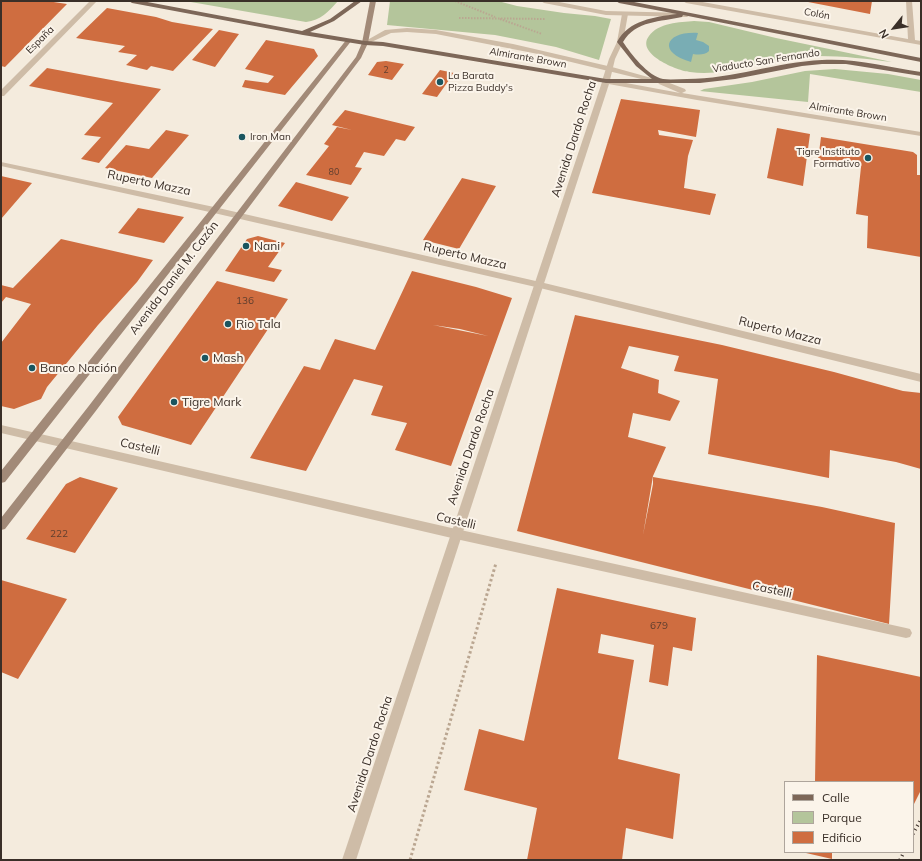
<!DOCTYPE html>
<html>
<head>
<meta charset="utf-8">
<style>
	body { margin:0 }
	#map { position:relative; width:922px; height:861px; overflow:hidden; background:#f4ebdd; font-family:Mulish,sans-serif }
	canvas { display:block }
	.frame { position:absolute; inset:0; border:2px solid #3a2f28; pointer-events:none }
	.legend { position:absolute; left:784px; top:781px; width:130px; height:72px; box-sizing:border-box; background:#fbf4ea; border:1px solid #aea59c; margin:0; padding:5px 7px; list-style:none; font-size:12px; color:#3a2f28 }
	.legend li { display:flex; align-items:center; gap:8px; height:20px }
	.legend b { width:20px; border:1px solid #aea59c }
	.north { position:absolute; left:874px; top:8px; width:40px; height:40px; -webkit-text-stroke:3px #fbf4ea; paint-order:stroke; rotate:240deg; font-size:11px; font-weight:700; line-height:16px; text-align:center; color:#3a2f28 }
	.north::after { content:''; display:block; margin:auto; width:14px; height:18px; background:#3a2f28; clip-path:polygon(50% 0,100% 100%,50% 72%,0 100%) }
</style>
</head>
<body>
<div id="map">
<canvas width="922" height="861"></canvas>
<div class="frame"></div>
<ul class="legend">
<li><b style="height:5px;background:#7d6758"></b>Calle</li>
<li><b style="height:11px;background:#b4c59b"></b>Parque</li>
<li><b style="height:11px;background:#cf6d40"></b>Edificio</li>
</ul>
<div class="north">N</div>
</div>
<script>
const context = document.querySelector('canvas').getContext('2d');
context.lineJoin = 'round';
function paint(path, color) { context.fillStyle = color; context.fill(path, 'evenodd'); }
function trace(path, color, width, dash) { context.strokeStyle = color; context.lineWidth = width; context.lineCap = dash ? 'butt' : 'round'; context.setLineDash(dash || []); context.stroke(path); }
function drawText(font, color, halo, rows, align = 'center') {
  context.font = font + ' Mulish,sans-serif'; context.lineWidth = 4; context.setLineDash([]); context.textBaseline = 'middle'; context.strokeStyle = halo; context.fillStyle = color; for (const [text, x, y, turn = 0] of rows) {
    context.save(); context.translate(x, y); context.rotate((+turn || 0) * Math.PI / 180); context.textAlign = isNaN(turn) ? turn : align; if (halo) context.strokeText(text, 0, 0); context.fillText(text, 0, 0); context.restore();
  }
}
paint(new Path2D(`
	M185 1H338C328 12 321 20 306 22Z
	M390 1H498L517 6 564 13 595 16 611 19 599 60 556 47 495 35 387 25Z
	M694 21 709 22 776 38 892 62C860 58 828 54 795 57 761 61 725 77 690 72 678 71 635 54 649 36 658 23 680 22 694 21Z
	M835 69 888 74 921 80V92L810 74 808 102 700 91 704 89 752 82 805 71Z`), '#b4c59b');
paint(new Path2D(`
	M698 33 696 40 703 42 709 46V51C705 55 699 55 693 54L691 62C656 52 666 31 698 33Z`), '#79adb4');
paint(new Path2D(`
	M1 1H47L67 4 5 67 1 66Z
	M803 1H872L870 14Z
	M107 8 156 17 172 22 213 29 173 71 151 66 147 70 126 65 137 55 118 52 125 46 76 38Z
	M219 30 239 34 215 67 192 60Z
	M266 40 314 49 318 56 285 95 242 87 245 80 268 83 274 76 245 69Z
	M386 61 404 64 392 80 368 75 377 62Z
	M47 68 122 82 161 89 99 163 81 159 101 137 84 135 113 103 29 86Z
	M440 70 454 73 437 97 422 94Z
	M621 99 700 110 696 137 658 130 659 135 693 140 688 156 684 188 716 194 710 215 592 193Z
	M345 110 415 127 405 141 396 139 384 156 364 152 355 167 362 168 351 185 306 175 329 146 324 144 337 127 352 130 332 125Z
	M777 128 810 134 803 186 767 178Z
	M166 130 189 135 152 178 105 168 126 145 149 149Z
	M821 137 913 152 917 155V175H921V257L867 248 868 216 856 214 861 167 818 160Z
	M1 176 32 183 1 219Z
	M462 178 496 186 459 249 423 240Z
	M296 182 349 197 332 221 278 206Z
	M138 208 184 217 164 243 118 233Z
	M258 236 285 243 268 267 282 270 274 282 225 271 247 239Z
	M61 239 153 260 137 282 98 325 47 387 41 399 14 409 1 406V343L31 304 6 297 1 303V285L13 288Z
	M412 271 476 287 512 298 451 466 395 450 407 423 371 415 383 386 354 379 306 471 250 458 304 366 320 370 335 339 375 350ZM433 325 460 329 488 336Z
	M217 281 288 299 191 445 122 425 118 417Z
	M575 315 722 345 834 372 903 391 921 393V469L896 462 830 450 829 478 708 454 718 379 674 371 679 356 629 346 621 368 659 380 658 393 680 401 670 421 633 413 628 437 666 447 653 476 643 535 653 484V477L822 507 895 523 889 624 517 531Z
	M80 477 118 488 75 553 26 539 66 484Z
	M1 580 67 599 18 679 1 672Z
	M557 588 696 618 692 651 673 647 668 686 649 682 654 645 601 634 598 653 634 660 618 759 680 774 673 839 626 828 622 860H527L537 808 464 790 479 729 524 741Z
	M817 655 921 677V790L913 806V782H815Z
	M806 852H832V859L806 853Z`), '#cf6d40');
trace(new Path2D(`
	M455 1 495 17
	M459 18 546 19
	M500 19 542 34`), '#baa691', 2, [1.5, 1.5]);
trace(new Path2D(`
	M410 860 496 563`), '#baa691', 3, [2.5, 2.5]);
paint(new Path2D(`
	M541 1H554L606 11 687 13 690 15 687 17 606 15 544 3Z
	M407 28 436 30 513 44 612 67 666 82 662 84 538 54 436 34 407 32 391 33 367 44 362 43 385 30Z`), '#cebca7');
paint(new Path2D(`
	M90 1H97L4 96H1V90Z
	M683 1H697L908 39 906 1H912L915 40 921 41V45L686 3Z
	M625 12 628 14 623 42 615 59 610 80 680 93 659 84 658 82 662 80 685 89 686 91 682 93 921 132V136L697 100 603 83 602 81 609 59 617 42 622 14Z
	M1 162 214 207 540 282 921 374V382L540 288 214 213 1 166Z
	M1 425 456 529 906 628 910 629 912 633 910 637 906 638 456 539 1 433Z`), '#cebca7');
paint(new Path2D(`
	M603 79H606L610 81 356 860H342Z`), '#cebca7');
paint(new Path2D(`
	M370 1H376L368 43 361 58 95 412 5 529 1 530V518L88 407 356 57 362 43Z
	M347 39 352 40 5 482 1 483V471Z`), '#a28a78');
paint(new Path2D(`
	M129 1H142L302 31 330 19 355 1H362L334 21 310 32 365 41 383 42 606 79H652L636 66 617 42C629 20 654 17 677 14L619 3 616 1H629L921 58V62L683 15 682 17C661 22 636 20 623 42 631 54 648 76 663 79 670 80 679 79 687 79 733 79 776 62 822 60 855 58 888 67 921 72V76L846 64H822L802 66 735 79 700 83H606L383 46 365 45 303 35 132 3Z`), '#7d6758');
trace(new Path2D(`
	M913 834 921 819
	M900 860 904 852`), '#3a2f28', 3.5, [1, 3.5]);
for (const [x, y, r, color] of [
	[440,82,4,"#1a555f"],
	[242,137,4,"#1a555f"],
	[868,158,4,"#1a555f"],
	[246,246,4,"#1a555f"],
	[228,324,4,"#1a555f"],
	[205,358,4,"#1a555f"],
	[32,368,4,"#1a555f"],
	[174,402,4,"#1a555f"]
]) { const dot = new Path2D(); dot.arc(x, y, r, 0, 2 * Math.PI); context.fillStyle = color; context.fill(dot); trace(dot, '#fbf4ea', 1.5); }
drawText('9px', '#5f3e2e', null, [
	["2",386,70],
	["80",334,172]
]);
drawText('10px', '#3a2f28', '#fbf4ea', [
	["Colón",817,14,10],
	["España",40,40,-45],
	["Almirante Brown",528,58,10],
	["Viaducto San Fernando",766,61,-9],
	["Almirante Brown",848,112,9]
]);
drawText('10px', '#3a2f28', '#fbf4ea', [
	["La Barata",448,76],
	["Pizza Buddy's",448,88],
	["Iron Man",250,137],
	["Tigre Instituto",860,152,"right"],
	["Formativo",860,164,"right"]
], 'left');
drawText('10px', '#5f3e2e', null, [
	["136",245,301],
	["222",59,534],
	["679",659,626]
]);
drawText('12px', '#3a2f28', '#fbf4ea', [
	["Avenida Dardo Rocha",574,139,-72],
	["Ruperto Mazza",149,183,12],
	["Ruperto Mazza",465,256,13],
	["Avenida Daniel M. Cazón",174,278,-53],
	["Ruperto Mazza",780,331,14],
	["Castelli",140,447,13],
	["Avenida Dardo Rocha",471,447,-71],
	["Castelli",456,521,13],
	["Castelli",772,590,12],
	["Avenida Dardo Rocha",370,754,-72]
]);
drawText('12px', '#3a2f28', '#fbf4ea', [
	["Nani",254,246],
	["Rio Tala",236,324],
	["Mash",213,358],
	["Banco Nación",40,368],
	["Tigre Mark",182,402]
], 'left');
</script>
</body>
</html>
